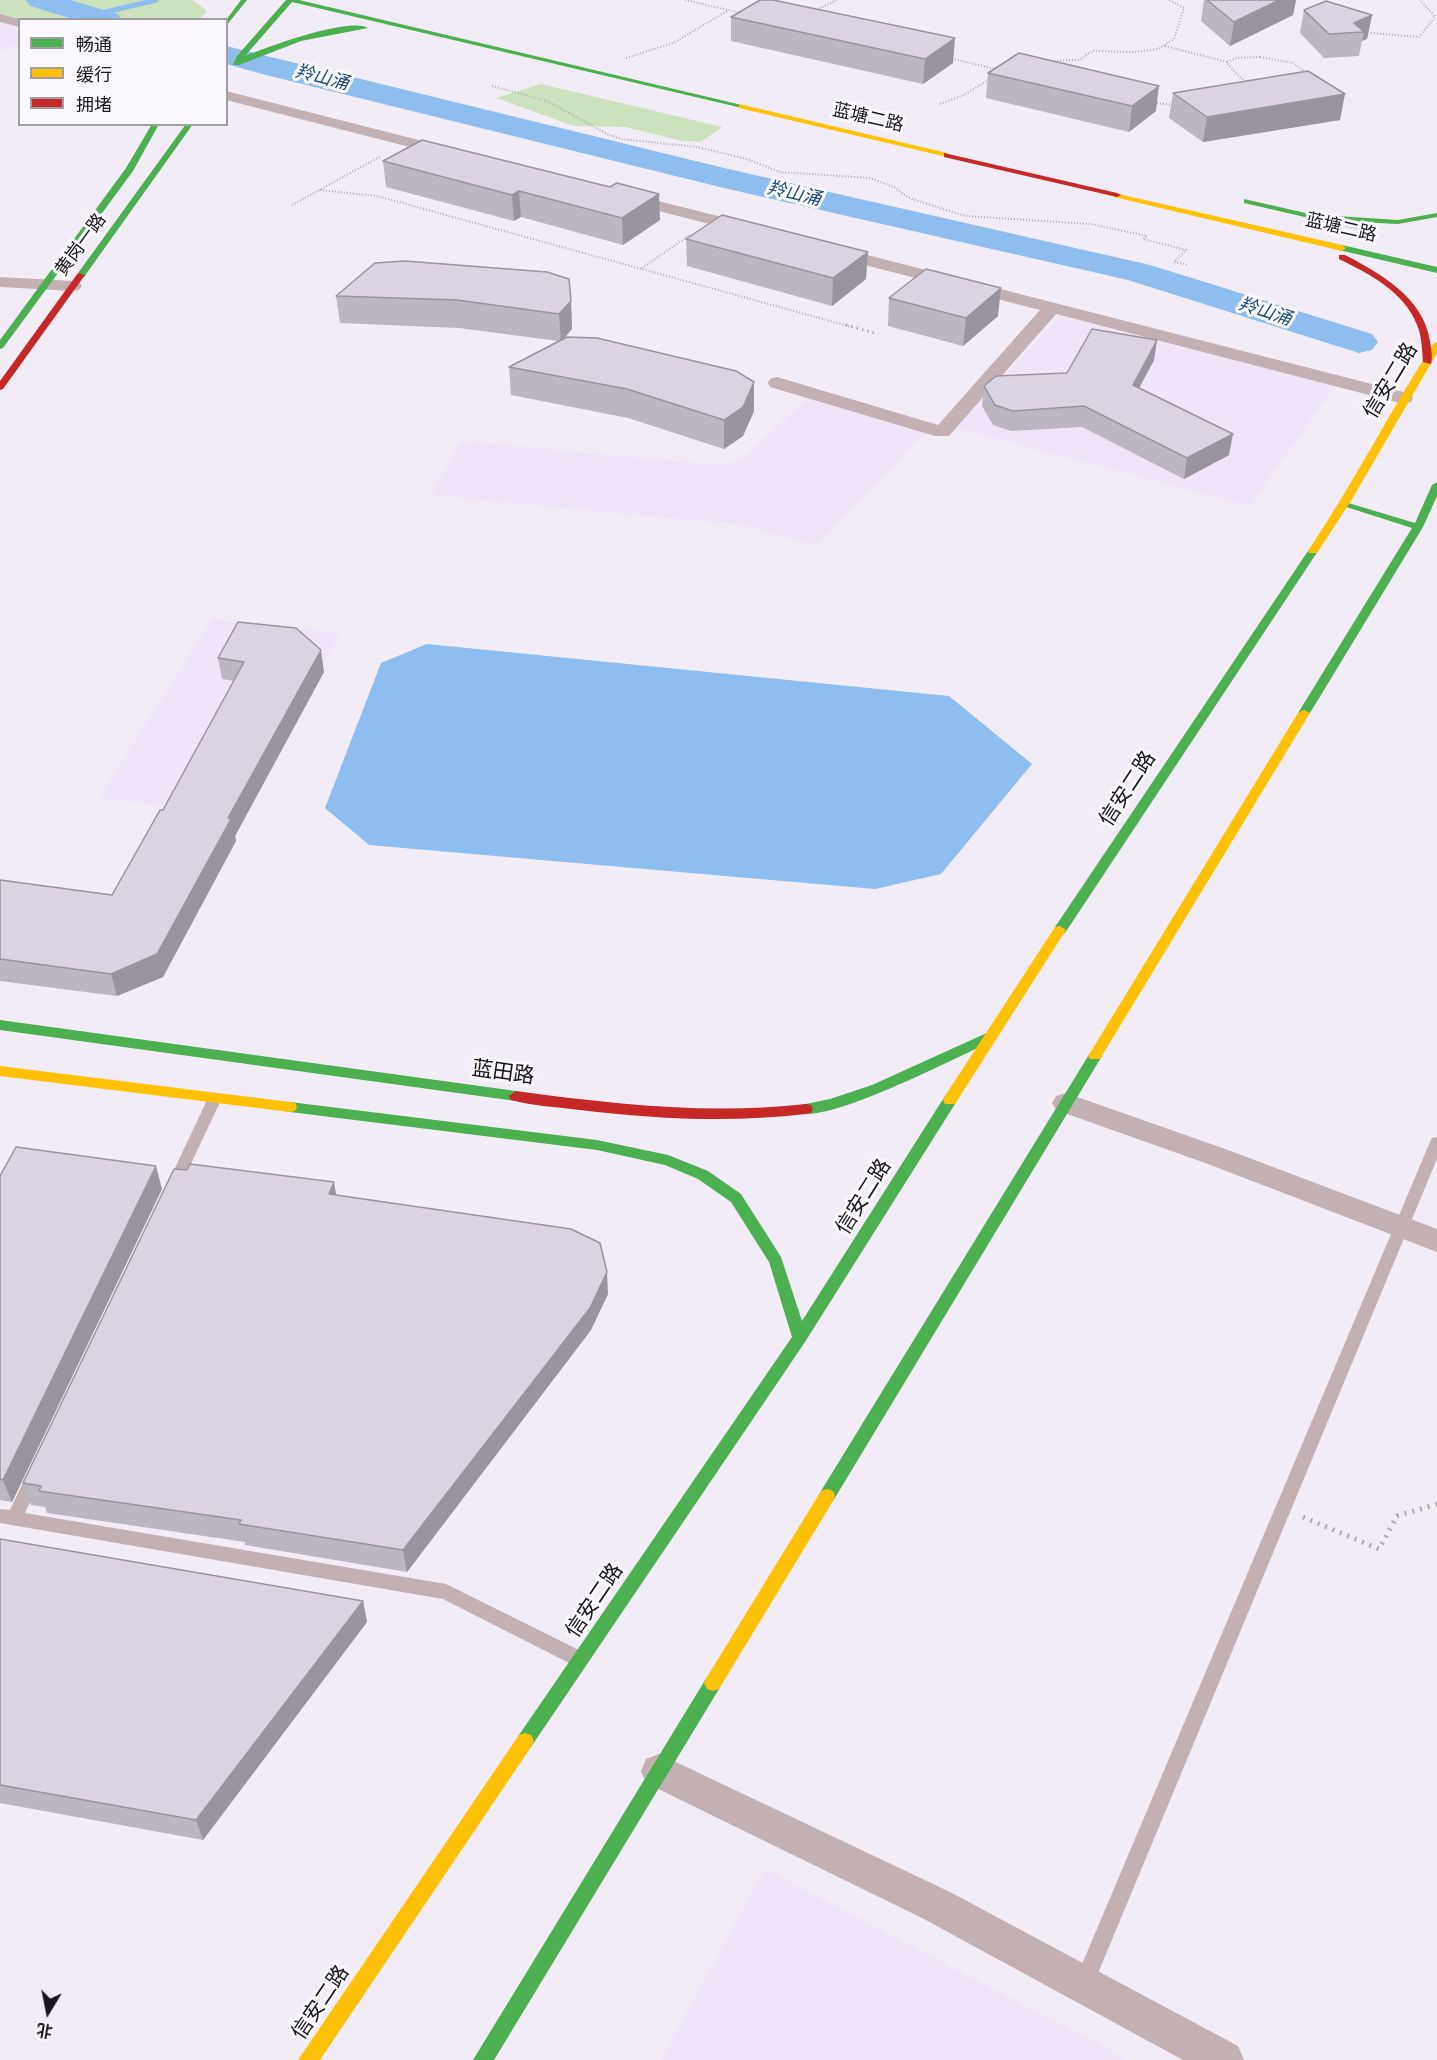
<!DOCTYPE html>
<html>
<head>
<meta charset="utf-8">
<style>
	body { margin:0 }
	#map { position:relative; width:1437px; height:2060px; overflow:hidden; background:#f2ecf7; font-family:"Fira Sans Condensed","Noto Sans SC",sans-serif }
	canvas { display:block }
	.legend { position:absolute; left:18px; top:18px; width:210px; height:108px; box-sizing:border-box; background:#faf8fc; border:2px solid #a09da3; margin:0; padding:8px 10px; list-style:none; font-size:18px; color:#19151d }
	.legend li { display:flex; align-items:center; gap:12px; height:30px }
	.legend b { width:30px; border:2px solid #a09da3 }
	.north { position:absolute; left:18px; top:1982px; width:60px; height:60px; -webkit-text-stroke:4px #faf8fc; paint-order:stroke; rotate:190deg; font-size:16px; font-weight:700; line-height:24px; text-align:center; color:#19151d }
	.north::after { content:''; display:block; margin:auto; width:21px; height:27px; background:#19151d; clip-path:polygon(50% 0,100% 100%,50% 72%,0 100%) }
</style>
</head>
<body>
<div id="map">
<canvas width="1437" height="2060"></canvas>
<ul class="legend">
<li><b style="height:8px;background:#4caf50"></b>畅通</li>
<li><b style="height:8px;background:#ffc107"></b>缓行</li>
<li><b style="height:8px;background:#c62828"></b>拥堵</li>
</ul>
<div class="north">北</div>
</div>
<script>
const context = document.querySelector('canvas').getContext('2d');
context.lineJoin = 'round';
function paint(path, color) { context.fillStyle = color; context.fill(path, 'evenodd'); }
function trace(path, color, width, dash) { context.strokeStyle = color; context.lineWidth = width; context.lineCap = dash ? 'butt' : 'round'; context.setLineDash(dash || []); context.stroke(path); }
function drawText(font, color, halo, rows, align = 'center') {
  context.font = font + ' "Fira Sans Condensed","Noto Sans SC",sans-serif'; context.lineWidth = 6; context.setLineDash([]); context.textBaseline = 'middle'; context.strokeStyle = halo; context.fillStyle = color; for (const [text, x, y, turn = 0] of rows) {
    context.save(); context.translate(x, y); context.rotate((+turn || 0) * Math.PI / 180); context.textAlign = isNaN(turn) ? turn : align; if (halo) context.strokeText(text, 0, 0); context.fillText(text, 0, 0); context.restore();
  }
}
paint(new Path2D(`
	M0 22 20 27 19 43 0 51Z
	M1060 316 1335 386 1250 506 956 428Z
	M810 396 928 430 816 546 742 525 431 495 460 441 721 465 741 460Z
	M212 619 340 633 239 814 99 798Z
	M765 1869 1129 2060H661Z`), '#efe4f8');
paint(new Path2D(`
	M0 0H193L207 11 199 20 20 19 0 14Z
	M541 84 722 127 701 142 682 141 626 127 574 126 496 98Z`), '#cce1bd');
paint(new Path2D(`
	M427 644 949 696 1032 764 941 874 875 889 369 845 325 808 381 663Z`), '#8ebeef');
trace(new Path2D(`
	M93 15 156 0`), '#8ebeef', 5);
paint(new Path2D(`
	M26 0H70L118 14 122 20H76L30 6Z
	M226 46 724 168 1150 265 1372 334 1378 342 1372 350 1359 353 1128 280 724 188 266 75 226 64Z`), '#8ebeef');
trace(new Path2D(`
	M685 0 728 10
	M814 11 837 0
	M1371 33 1419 37 1435 17 1420 0
	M1165 46 1227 62
	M1260 57 1293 63 1304 71 1302 79C1271 92 1247 92 1227 62L1236 58Z
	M626 58 673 43 729 10 742 13
	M949 58 1000 70
	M1051 61 1079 60 1092 51 1135 52 1158 49 1174 39 1184 8 1169 0
	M492 86 547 101 607 134 621 139 697 147 747 159 780 172 870 178 894 187 909 198 965 216 1091 224 1147 236 1143 239 1186 250 1174 262 1189 265
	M1154 103 1176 105
	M940 104 964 95 990 79
	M320 190 377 196 852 327
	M292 205 381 156
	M642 268 690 235`), '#b6aaae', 2, [1, 2]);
trace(new Path2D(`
	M846 325 878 334`), '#b6aaae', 3, [1.5, 4]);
trace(new Path2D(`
	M1303 1517 1379 1549 1397 1516 1437 1504`), '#b6aaae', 5, [2, 6]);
paint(new Path2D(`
	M215 1093 222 1098 180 1187 178 1191H168L166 1187 208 1098Z
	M1437 1137V1159L1091 1990 1084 1993 1077 1990 1074 1983 1077 1976 1430 1142 1432 1138Z
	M34 1470 40 1472 42 1477 25 1513 446 1584 585 1653 588 1659 585 1665 579 1667 573 1665 443 1599 0 1523V1509L10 1510 28 1472Z`), '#c2b0b3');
paint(new Path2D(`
	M0 14 23 20H20V27L0 22Z
	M226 91 454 149 457 152 449 157 226 100Z
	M626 193 754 225 756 229 748 234 620 201 618 198Z
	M832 246 1411 394 1413 398 1411 402 1404 404 1056 314 949 436H935L770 387 768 383 770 379 777 377 938 425 1040 310 826 255 824 251 826 247Z
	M0 277 73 281 79 282 82 286 79 290 73 291 0 287Z
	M1066 1093 1228 1150 1437 1229V1252L1208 1164 1056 1110 1052 1103 1056 1096Z
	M659 1754 950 1892 1238 2046 1244 2060H1183L922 1918 646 1783 641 1771 646 1759Z`), '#c2b0b3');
paint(new Path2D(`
	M241 0H247L226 26V20Z
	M286 0H299L746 106 742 108 292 2 245 56C268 47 348 17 368 28L301 41 239 65H233L237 56Z
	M152 124H159L133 171 3 348 0 349V340L126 168Z
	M186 124H193L84 277H78V273Z
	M1244 199 1332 219 1336 216 1398 220 1437 213V217L1398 224 1341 221 1360 225 1361 227 1357 229 1244 203Z
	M1342 245 1437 267V273L1339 250 1338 248Z
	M1437 482V496L1423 527 1310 713 1308 715H1300L1298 713 1412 528 1340 505 1345 502 1415 523 1432 485Z
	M1313 548 1318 551 1065 933H1055L1054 930 1055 927 1308 551Z
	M0 1020 516 1091 523 1096 516 1101 0 1030Z
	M989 1032 996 1037 994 1040C960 1056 831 1122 801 1113L799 1109 801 1105 830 1099 872 1085Z
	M1095 1051 1102 1056 833 1501 827 1503 821 1501 819 1496 821 1491 1090 1053Z
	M950 1095 955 1096 957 1100 955 1104 805 1342 531 1747 525 1749 519 1747 516 1741 519 1735 792 1337 769 1262 731 1202 698 1179 665 1165 597 1150 290 1112 285 1111 283 1107 285 1103 290 1102 597 1140 668 1155 708 1171 741 1194 781 1257 802 1321 945 1096Z
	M713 1675 719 1677 722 1683 719 1689 494 2060H473L707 1677Z`), '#4caf50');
paint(new Path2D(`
	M739 104 947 153 951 155 947 157 739 108Z
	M1114 193 1342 245 1346 248 1342 251 1114 197Z
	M1437 342V353L1351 501 1317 553H1309L1308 551C1353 484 1390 411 1434 343Z
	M1304 710 1310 713 1100 1059H1090L1088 1056 1090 1053 1298 713Z
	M1060 926 1066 930 955 1104H945L943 1100 945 1096 1055 927Z
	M0 1066 290 1102 295 1103 297 1107 295 1111 290 1112 0 1076Z
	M827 1489 833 1491 835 1496 833 1501 719 1689 713 1691 707 1689 704 1683 707 1677 821 1491Z
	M525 1733 531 1735 534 1741 531 1747 320 2060H298L519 1735Z`), '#ffc107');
paint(new Path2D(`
	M944 153 1117 193 1121 195 1117 197 944 157Z
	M1339 255H1345C1381 274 1423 297 1430 341 1431 349 1433 357 1431 364L1423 362C1422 350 1422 336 1417 325 1404 291 1369 274 1339 259Z
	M78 273 85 275 3 389 0 390V381Z
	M516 1091C613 1104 708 1115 806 1104L811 1105 813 1109 811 1113 806 1114C730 1123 656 1119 580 1110 557 1107 533 1106 511 1100L509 1096Z`), '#c62828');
paint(new Path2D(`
	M1204 0H1296L1293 15 1230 46 1201 21Z
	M1304 10 1372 15 1367 39 1362 41 1359 56 1324 58 1300 33Z
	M731 17 953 63 923 84 731 41Z
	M988 73 1156 111 1129 132 986 98Z
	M1173 93 1340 120 1203 142 1169 118Z
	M383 161 660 220 623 245 521 217 514 221 386 187Z
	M686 239 866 279 832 306 687 266Z
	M336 296 571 301 572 329 564 338 754 411 743 436 724 449 628 418 511 395 509 367 558 341 459 328 340 323Z
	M889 298 998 316 963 346 888 326Z
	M1157 340 1154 360 1139 388 1229 455 1184 479 1082 427 1011 431 993 425 982 406 984 386 1067 373Z
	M218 658 324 672 235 836 236 841 163 977 117 996 0 981V880L112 895 163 810 234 681 222 679Z
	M0 1176 162 1189 12 1502 0 1500Z
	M336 1195 608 1294 591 1330 407 1572 245 1545V1542L47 1513 45 1507 31 1505 23 1483Z
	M0 1539 363 1601 367 1622 203 1840 0 1803Z`), '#bcb5c2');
paint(new Path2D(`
	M1279 0H1296L1293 15 1230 46 1234 22Z
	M1372 15 1367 39 1362 41 1364 32 1354 23Z
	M955 38 953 63 923 84 925 59Z
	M1159 86 1156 111 1129 132 1132 106Z
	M1345 94 1340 120 1203 142 1207 117Z
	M519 191 521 217 514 221 512 195Z
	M659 194 660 220 623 245 622 218Z
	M868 252 866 279 832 306 833 278Z
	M1001 288 998 316 963 346 966 318Z
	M571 301 572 329 561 342 559 314Z
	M1157 340 1154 360 1130 405 1133 385Z
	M754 382V411L743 436 724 449V420Z
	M1233 434 1229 455 1184 479 1187 458Z
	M321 650 324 672 235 836 236 841 163 977 117 996 111 974 228 818Z
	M156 1166 162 1189 12 1502 3 1480Z
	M334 1182 338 1205 329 1194Z
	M607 1272 608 1294 591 1330 407 1572 403 1550Z
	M363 1601 367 1622 203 1840 196 1820Z`), '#99949e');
const building = new Path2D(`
	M760 0H773L955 38 925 59 731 17Z
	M1207 0H1279L1234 22Z
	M1326 1 1372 15 1354 23 1364 32 1329 34 1304 10Z
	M1019 53 1159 86 1132 106 988 73Z
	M1308 71 1345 94 1207 117 1173 93Z
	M422 140 610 187 617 183 659 194 622 218 519 191 512 195 383 161Z
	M722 215 868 252 833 278 686 239Z
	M405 261 547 272 569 279 571 301 559 314 457 300 336 296 375 263Z
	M926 269 1001 288 966 318 889 298Z
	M1092 329 1157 340 1133 385 1233 434 1187 458 1084 406 1013 411 995 405 984 386 996 376 1067 373Z
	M567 337 597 338 736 371 754 382 743 407 724 420 627 389 509 367Z
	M238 622 296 628 321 650 228 818 231 819 157 954 111 974 0 959V880L112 895 160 810H163L244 662 218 658Z
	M16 1147 156 1166 3 1480 0 1479V1176Z
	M190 1164 334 1182 329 1194 571 1229 600 1243 607 1272 590 1308 403 1550 239 1524 241 1520 39 1491 41 1486 23 1483 174 1169 187 1170Z
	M0 1539 363 1601 196 1820 0 1785Z`);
paint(building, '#dbd3e1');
trace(building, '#99949e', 1.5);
drawText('italic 18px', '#174a75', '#faf8fc', [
	["羚山涌",322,78,14],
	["羚山涌",794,194,13],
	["羚山涌",1265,312,18]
]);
drawText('18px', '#19151d', '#faf8fc', [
	["蓝塘二路",868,118,13],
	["蓝塘二路",1341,228,13],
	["黄岗一路",81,245,-54]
]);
drawText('21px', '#19151d', '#faf8fc', [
	["信安二路",1391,381,-59],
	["信安二路",1128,789,-57],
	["蓝田路",503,1073,8],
	["信安二路",864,1197,-58],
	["信安二路",595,1601,-56],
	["信安二路",321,2003,-56]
]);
</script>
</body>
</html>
